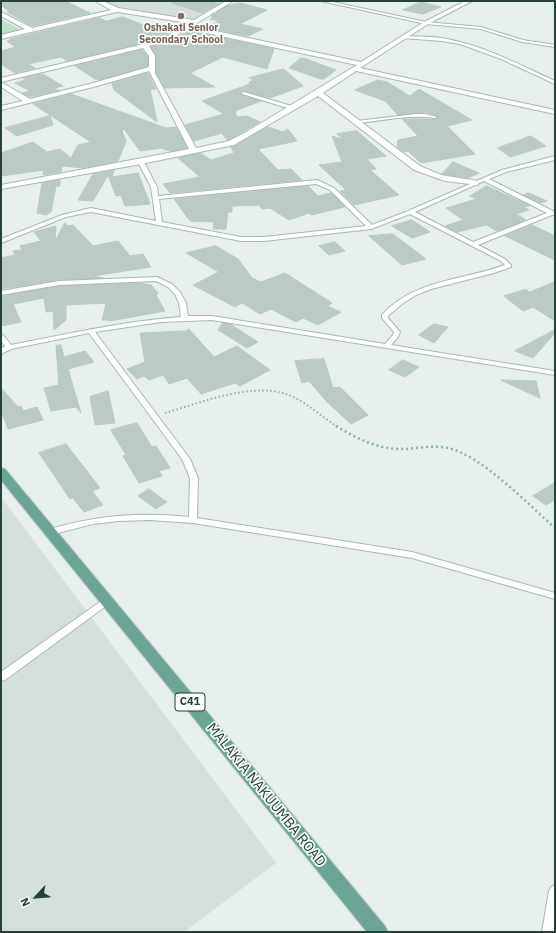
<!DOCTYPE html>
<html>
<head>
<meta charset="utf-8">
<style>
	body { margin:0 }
	#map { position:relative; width:556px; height:933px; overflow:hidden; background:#e6efeb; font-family:"IBM Plex Sans",sans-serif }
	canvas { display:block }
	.frame { position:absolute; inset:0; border:2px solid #24423a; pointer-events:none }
	.north { position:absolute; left:16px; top:877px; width:40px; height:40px; -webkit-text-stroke:3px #f7fbf9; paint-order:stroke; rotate:244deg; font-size:11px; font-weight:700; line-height:16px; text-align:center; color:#24423a }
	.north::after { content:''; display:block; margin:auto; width:14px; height:18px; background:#24423a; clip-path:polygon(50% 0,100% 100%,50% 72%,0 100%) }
</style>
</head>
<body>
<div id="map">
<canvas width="556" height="933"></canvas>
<div class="frame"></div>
<div class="north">N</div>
</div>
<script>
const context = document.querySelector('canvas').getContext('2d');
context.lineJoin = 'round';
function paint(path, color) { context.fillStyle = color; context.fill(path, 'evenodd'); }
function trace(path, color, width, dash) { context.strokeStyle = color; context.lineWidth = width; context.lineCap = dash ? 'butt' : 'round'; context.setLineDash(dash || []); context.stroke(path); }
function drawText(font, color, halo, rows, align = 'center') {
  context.font = font + ' "IBM Plex Sans",sans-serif'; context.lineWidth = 3.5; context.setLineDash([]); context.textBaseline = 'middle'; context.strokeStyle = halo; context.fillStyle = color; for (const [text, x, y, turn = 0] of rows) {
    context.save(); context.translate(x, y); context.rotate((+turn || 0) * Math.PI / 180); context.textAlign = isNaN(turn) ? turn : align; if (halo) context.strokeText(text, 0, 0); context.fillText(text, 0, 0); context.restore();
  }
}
paint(new Path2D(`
	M98 1H230L196 22 117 10Z
	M1 497 276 863 184 932H1Z`), '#d4dfda');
paint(new Path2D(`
	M1 19 21 30 1 35Z`), '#bfe0c8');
const building = new Path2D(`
	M1 1H65L90 13 32 26 7 12H10L1 5Z
	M172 1H210L219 4 202 13 172 3Z
	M421 2 441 7 423 14 403 10Z
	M240 3 267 10 240 24 263 29 248 36 203 27 220 21 210 19 214 17 211 16 227 6Z
	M123 17 146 26 150 25 168 34 160 39 67 61 61 57 28 64 35 68 15 73 1 64V51L16 47 8 42H9L7 41 12 40 10 39 99 18 106 21Z
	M190 31 274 49 267 69 223 57 190 73 215 87 165 88 156 73V56L151 47 165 43Z
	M142 50 148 56V66L100 80 95 79 75 66Z
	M301 58 306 59 336 70 324 79H321L289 68Z
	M284 69 303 86 270 98 244 91 240 93 242 95 261 101 235 111 237 117 247 116 260 122 228 140H227L222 133 194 141 185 125 224 114 202 101 250 84 249 82 254 80 249 78Z
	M148 73 156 89H150L157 122 114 90 112 83Z
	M43 74 63 86 54 88 59 90 30 97 22 93 30 91 15 83 26 80 23 78Z
	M378 80 387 82 410 96 419 89 472 120 447 126 475 154 421 163 408 151 404 152 397 147 398 140 418 136 402 119H435L438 116 425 112 398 115 385 101 355 90Z
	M71 94 166 128 176 127 187 148 170 151 161 148 140 151 124 129 122 131 126 141 118 161 84 168 62 166 61 172 43 175 44 170 1 176V153L33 142 47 152 60 149 71 158 78 145 91 142 33 104Z
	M50 116 53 125 17 136 5 128Z
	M268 127 283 132 288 129 297 141 258 149 278 170 291 169 302 180 170 193 163 184 200 177 178 158 200 153 211 160 234 153 231 147Z
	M357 131 386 156 367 159 376 169 370 170 399 195 354 205 340 191 346 190 319 165 342 162 332 136 344 140 337 134Z
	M531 136 546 146 510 157 498 148Z
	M453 162 479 173 468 178 442 174Z
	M114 170 112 177 138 173 150 204 125 206 121 195 116 196 108 175 93 201 78 200 93 174Z
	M60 180V186H56L51 212 46 215 37 213 42 183Z
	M308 186 318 196 331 193 345 207 311 215 309 213 289 220 270 208 262 209 259 205 232 206V212H228L226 229H213L214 222 190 221 174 199Z
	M487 186 530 206 524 207 529 210 516 214 525 219 524 221 497 231 486 225 457 232 445 226 463 220 446 208 477 199 470 196Z
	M529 193 547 201 540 203 524 195Z
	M412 220 430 232 412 238 392 226Z
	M65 223 68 226 73 225 93 246 118 241 130 256 143 254 151 267 92 276 103 278 59 280 1 289V258L15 255 13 251 22 250 20 246 41 241 34 232 56 226 55 241Z
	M532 225 555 236V260L505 236Z
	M393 234 426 259 402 265 369 236Z
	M335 242 345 251 329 255 319 246Z
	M216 246 238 259 252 278 261 282 285 273 332 303 327 306 341 312 318 325 303 318 296 322 271 309 260 314 242 303 235 307 193 285 219 272 186 253Z
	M555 282V321L533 307 523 311 504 296 526 289 529 292Z
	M140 283 151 285 158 293 156 295 165 311 110 321 109 320H102L106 303 66 305V320L54 330 53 311 46 312 44 298 13 304 21 322 1 326V296L59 286Z
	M223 323 230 324 258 342 247 348 218 330Z
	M434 324 448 327 434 343 419 335Z
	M189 329 214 357 237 346 270 370 240 386 235 383 201 394 187 378 169 384 163 375 149 380 144 376 137 379 127 369 145 362 140 333 186 331Z
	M555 330V333L533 358 515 351Z
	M61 345 64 357 85 351 94 362 68 369 81 413 76 407 51 411 44 388 59 385 56 346Z
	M324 359 333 388 340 387 368 415 351 424 327 402 309 381 302 383 295 361Z
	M403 360 419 367 405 377 389 370Z
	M501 380 536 381 540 398Z
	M1 388 18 407 21 406 23 411 37 407 43 420 8 429 1 410Z
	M108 391 115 423 95 425 90 397Z
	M137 423 152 447 156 446 170 468 159 471 162 476 139 483 123 456 126 455 111 430Z
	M66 444 100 488 92 491 103 505 84 512 73 498 70 499 39 453Z
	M555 483V500L546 505 533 496Z
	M149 489 167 502 156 509 138 496Z`);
paint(building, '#bbcac4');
trace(building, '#b8c9c2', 1);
const service = new Path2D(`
	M321 1H328L426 22 481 27 523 40 555 45V47L522 42 481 29 426 24Z
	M404 36C418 37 433 36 447 39 485 46 520 65 555 81V84L501 59 460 44 442 41 403 38Z
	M244 92 295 107V108L291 109 242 94V93Z
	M416 114H425L437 117 435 118C409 114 383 121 357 123L355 122 357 121Z
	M555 156V160L506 172 489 179 555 212V215H552L478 245 505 259 511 265V267L494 273 431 289 416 295 402 304 388 316V318L400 332 398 337 391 345 555 371V375L212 320 161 322 95 332 190 459 198 478 197 518 412 552 555 593V599L412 558 193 523 150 520 118 521 93 524 50 535 47 534 46 532 47 530C98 515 136 512 189 517L190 478 182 459 89 333 11 349 1 354V349L5 346 1 341V334L3 335 11 345C68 334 124 321 181 317L179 303 175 294 168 287 156 281 59 285 1 295V291L59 281 157 277 172 284 180 292 186 303 188 316H212L385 344 393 335 394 332 382 318V315C412 280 464 280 505 265L501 261 410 214 371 229 264 241H241L91 212 66 217 1 243V239L62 215 91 208 156 221 151 187 138 162 141 160 144 162 157 187 158 196 317 180 334 188 372 225 408 211 502 170ZM484 181 547 213 473 242 415 212ZM316 184 330 190 366 226 264 237H241L162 222 159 199Z
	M107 598 110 599 112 601 110 603 5 680 1 681V672L104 599Z
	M555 885 554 932H542L549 891 551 887Z`);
const minor = new Path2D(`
	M95 1H103L118 8 194 20 226 1H233L192 26 361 62 424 22 465 1H472L428 24 360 68 555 110V114L356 71 323 93 420 166 441 175 478 181V185L445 181 414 170 318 96 234 145 141 164 1 189V185L189 149 149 71 97 86 1 110V106L23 101 1 87V78L161 40 189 23 117 12 1 39V35L25 29 1 16V12L32 28 111 10ZM187 29 357 65 248 131 229 141 196 148 155 73V56L149 46 165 42ZM143 48 149 56V67L93 83 30 99 1 82Z`);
const primary = new Path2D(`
	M1 468 5 469 385 926 388 932H367L1 480Z`);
trace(service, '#a8b8b2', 2);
trace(minor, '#a8b8b2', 2);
trace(primary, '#c2cac8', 2);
trace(new Path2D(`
	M165 413C201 403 252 381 289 395 306 402 322 417 338 427`), '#86b3a5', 2, [1.5, 2.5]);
trace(new Path2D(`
	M336 426C358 439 379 450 405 449 419 448 434 445 448 448 481 455 529 505 555 528`), '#86b3a5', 2.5, [2, 3]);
paint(service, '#fff');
paint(minor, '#fff');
paint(primary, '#6aa596');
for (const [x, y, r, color] of [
	[181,16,4,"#8d6e63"]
]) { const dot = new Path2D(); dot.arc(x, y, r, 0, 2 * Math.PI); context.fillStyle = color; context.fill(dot); trace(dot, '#f7fbf9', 1.5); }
drawText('bold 10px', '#785e54', '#f7fbf9', [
	["Oshakati Senior",181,28],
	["Secondary School",181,40]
]);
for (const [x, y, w] of [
	[190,702,30]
]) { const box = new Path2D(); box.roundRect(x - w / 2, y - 9, w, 18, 3); context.fillStyle = '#f7fbf9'; context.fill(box); trace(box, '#24423a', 1); }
drawText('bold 11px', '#24423a', null, [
	["C41",190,702]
]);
drawText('14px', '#24423a', '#f7fbf9', [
	["MALAKIA NAKUUMBA ROAD",266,795,51]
]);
</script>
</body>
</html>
